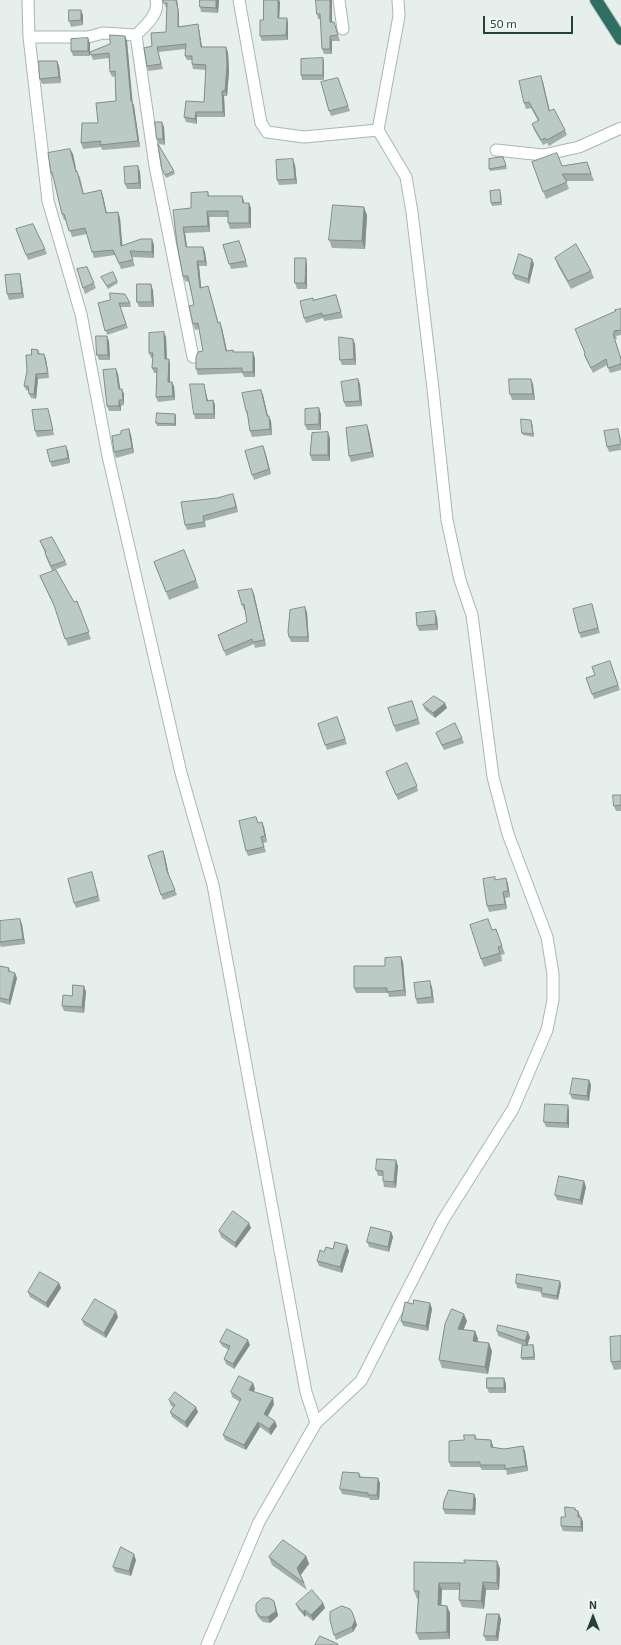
<!DOCTYPE html>
<html>
<head>
<meta charset="utf-8">
<style>
	body { margin:0 }
	#map { position:relative; width:621px; height:1645px; overflow:hidden; background:#e6efeb; font-family:"Exo 2",sans-serif }
	canvas { display:block }
	.north { position:absolute; left:573px; top:1597px; width:40px; height:40px; -webkit-text-stroke:3px #f7fbf9; paint-order:stroke; rotate:0deg; font-size:11px; font-weight:700; line-height:16px; text-align:center; color:#24423a }
	.north::after { content:''; display:block; margin:auto; width:14px; height:18px; background:#24423a; clip-path:polygon(50% 0,100% 100%,50% 72%,0 100%) }
	.scale { position:absolute; left:483px; top:16px; width:90px; height:18px; box-sizing:border-box; border:2px solid #24423a; border-top:0; padding-left:5px; font-size:12px; line-height:14px; white-space:nowrap; color:#24423a; -webkit-text-stroke:3px #f7fbf9; paint-order:stroke }
</style>
</head>
<body>
<div id="map">
<canvas width="621" height="1645"></canvas>
<div class="north">N</div>
<div class="scale">50 m</div>
</div>
<script>
const context = document.querySelector('canvas').getContext('2d');
context.lineJoin = 'round';
function trace(path, color, width, dash) { context.strokeStyle = color; context.lineWidth = width; context.lineCap = dash ? 'butt' : 'round'; context.setLineDash(dash || []); context.stroke(path); }
function paint(path, color) { context.fillStyle = color; context.fill(path, 'evenodd'); }
const street = new Path2D(`
	M28 0 29 37 48 201 81 314 108 456 181 773 213 885 306 1392 316 1423
	M239 0 261 123 267 132 304 137 378 130
	M339 0 343 29
	M136 35 155 166 193 357
	M136 35C145 26 160 14 156 0
	M29 37H88L103 33 136 35
	M496 150 543 155 579 147 621 128
	M207 1645 259 1522 316 1423 361 1381 443 1220 513 1109 547 1030 553 1000V974L547 937 508 834 493 777 472 615 460 580 447 520 432 380 412 212 406 177 378 130 399 16 398 0`);
const highway = new Path2D(`
	M596 0 621 39`);
trace(street, '#a8b8b2', 13);
trace(highway, '#c2cac8', 14);
trace(street, '#fff', 11);
trace(highway, '#2f6f62', 12);
paint(new Path2D(`
	M163 0H177L179 15V27L198 24 199 29 202 47 228 52 229 71 227 96H224L225 117H197V124L186 122 184 117 204 102 206 70 193 69 192 64V60H187L185 56 186 49 158 52 163 69 148 71 147 66 152 46 166 32 167 8H166Z
	M219 0 218 13 201 12 200 7Z
	M264 0H279L280 2 279 18H287L288 23V40L262 41 260 36 263 20Z
	M332 1V22H334L340 41H332V54H324L322 49 321 19H318L317 14Z
	M83 15V25L71 27 69 21Z
	M125 36 127 41 132 101 134 106 140 147 102 150 101 147 83 149 81 143 116 101 115 76 112 77 110 72 109 58 93 60 91 55Z
	M88 38 90 44V56H73L71 51Z
	M57 61 59 66 61 83 42 84 40 79Z
	M324 62V80H302L301 75Z
	M338 78 350 111 331 116 329 111Z
	M543 82 550 111 565 130 567 135 549 146 547 143 543 145 534 130 532 124 538 121 531 108 526 109 524 103Z
	M164 127 165 145 159 144 157 139Z
	M73 154 76 172 80 177 84 194 101 190 103 196 107 213 118 212 120 218 122 245H154V258L132 257 135 266 121 269 115 255 94 258 87 234 72 237 66 219 64 220 62 214 54 178H53L51 173Z
	M503 157 507 169 490 171 489 169Z
	M532 162 562 166 587 162 594 181H566L569 189 546 199Z
	M295 165 297 184 279 185 277 180Z
	M138 166 140 172 141 189H127L125 184Z
	M162 169 174 171 175 174 166 178Z
	M208 192 209 196 244 201V203L251 208V228L230 229 228 223V217H209L210 232 185 233 187 247H203L205 252 207 266H199L201 288 208 286 218 323 222 328 227 351 233 350 234 352 255 358V377H244L242 373 198 375 196 369 203 351 199 329 195 330 193 324 194 305 189 282 185 281 183 276 177 244 191 208Z
	M501 193 502 205 492 206 491 203Z
	M367 215 365 249 332 248 329 240Z
	M16 229 45 249 47 254 28 260Z
	M239 241 248 267 231 269 223 245Z
	M555 258 591 271 594 278 571 289 558 266Z
	M307 264V289H297L295 283Z
	M534 264 529 284 515 279 513 274Z
	M87 267 96 288 85 294 83 288Z
	M101 277 117 281 118 283 108 289Z
	M21 279 24 298 9 300 7 294Z
	M153 290 154 307H139L137 302Z
	M336 295 343 318 324 321 323 318 306 323 304 318 314 300Z
	M98 303H130L131 307H120L128 328 107 335Z
	M621 309V335L616 336 617 339H615L621 358V370L610 373 607 365 593 373 586 359 584 354 585 353 616 311Z
	M166 337 167 359H169L170 364V382L174 386 175 400 158 402 156 397 157 373H154L152 368 153 358H151L149 353Z
	M353 339 355 344 356 365H342L340 360Z
	M109 341 110 360H99L97 355Z
	M38 350 40 354 46 359 49 378 38 379 36 399 31 398 29 394V391L26 390 24 386Z
	M116 369 118 374 120 389 124 394V405L121 406V411H109L107 406Z
	M358 379 360 384 362 406 346 407 344 402Z
	M533 384 535 400H512L510 394Z
	M205 389 208 401 213 400 215 405V419H195L194 414Z
	M261 390 263 395 268 416 271 421 272 435 252 437 250 431 248 417 246 411Z
	M175 414 176 417V426H157L156 423Z
	M321 414V430H307L305 425Z
	M50 415 54 435 37 437 35 431Z
	M531 420 532 423 534 437 523 435 522 433Z
	M129 429 131 435 134 453 116 458 114 452 121 434Z
	M369 431 374 457 351 462 349 456Z
	M620 434 621 450 609 452 607 447Z
	M330 438V461H312L310 455Z
	M68 451 70 463 52 467 50 462Z
	M265 451 271 474 254 480 252 475Z
	M235 500 238 512 205 521 206 527 187 530 185 525Z
	M40 541 65 561 67 565 52 571 46 557 45 553Z
	M154 562 196 580 199 588 169 600Z
	M40 576 74 602 77 601 91 639 68 646 56 610 43 583Z
	M254 594 266 646 255 648 254 644 226 656 218 635 247 622 245 610H244L242 605Z
	M592 604 600 633 581 638 579 633Z
	M307 612 309 642H291L289 637Z
	M437 617 438 630 419 631 417 626Z
	M610 661 620 690 594 699 586 678 595 675Z
	M412 701 420 724 396 732 388 708Z
	M423 705 447 708 435 718 425 710Z
	M337 717 347 744 327 750 318 724Z
	M436 733 462 738 464 743 444 750 438 738Z
	M386 772 417 786 418 791 398 800Z
	M621 795V811H616L614 806Z
	M258 823 264 827 267 842 263 843 266 852 248 856 246 851Z
	M163 851 165 857 169 875 177 895 163 900 148 856Z
	M92 872 100 901 76 908 74 903Z
	M506 878 508 884 510 897 505 898 507 909 489 912 487 906 496 880Z
	M0 921 22 924 25 944 1 947 0 945Z
	M496 929 505 954 501 955 502 961 484 967 481 959 492 930Z
	M401 957 403 962 406 996 389 997 388 993H356L354 988 385 966Z
	M0 966 9 968 10 971 17 978 10 1005 0 1002Z
	M84 986 86 992 84 1013 64 1011 62 1006 72 996Z
	M432 987 434 1003 417 1004 416 999Z
	M589 1080 591 1085 589 1101 572 1099 570 1094Z
	M569 1110V1128L546 1127 544 1122Z
	M398 1166 396 1188 384 1187 383 1181V1176H378L376 1170Z
	M584 1181 586 1187 582 1205 557 1200 555 1195Z
	M251 1228 236 1248 221 1237 219 1231Z
	M391 1232 393 1237 389 1252 369 1247 367 1242Z
	M333 1249 349 1251 342 1273 319 1266 317 1261 324 1252Z
	M59 1283 61 1288 48 1308 30 1297 28 1292Z
	M516 1283 561 1285 558 1300 542 1297 541 1292 517 1288Z
	M430 1303 432 1309 428 1331 403 1326 401 1321 413 1304Z
	M118 1317 106 1338 84 1325 82 1320Z
	M467 1321 463 1330 475 1331 478 1339 477 1341 492 1351 488 1374 442 1368 439 1360Z
	M497 1331 530 1337 527 1346 533 1345 534 1348 535 1360H522L521 1358 525 1346 498 1336Z
	M621 1336V1369L614 1370 611 1362Z
	M220 1342 250 1345 234 1369 226 1364 224 1359 229 1350 222 1346Z
	M504 1378 506 1384V1393H489L487 1388Z
	M253 1383 255 1389 253 1391 274 1404 267 1417 277 1426 271 1435 260 1427 246 1450 225 1440 223 1435 240 1402 232 1397 231 1392Z
	M169 1400 198 1412 187 1428 172 1417 170 1412 174 1407 171 1406Z
	M475 1435 477 1439 491 1440 493 1447 504 1449 523 1446 525 1451 528 1471 507 1475 506 1470H482L480 1467H451L449 1462 464 1440Z
	M359 1473 361 1477 380 1483 379 1500H370L369 1498 342 1494 340 1489Z
	M474 1494 476 1499 475 1515 445 1514 443 1509Z
	M575 1508 576 1510 578 1511 580 1517 583 1522V1532L563 1531 561 1526 565 1517Z
	M306 1556 309 1564 301 1575 307 1590 272 1565 269 1557Z
	M136 1560 131 1576 115 1572 113 1567Z
	M497 1561 500 1569 499 1590H486L484 1609 462 1607 459 1600V1590H442L441 1605 447 1606 450 1613V1639L419 1640 416 1633 418 1599H417L414 1591 465 1563Z
	M323 1603 325 1608 313 1621 306 1615 305 1617 298 1609 296 1604Z
	M276 1607 278 1616 270 1623 263 1622 258 1617 256 1612Z
	M499 1614 501 1619 498 1641H486L484 1636Z
	M354 1617 357 1625 353 1632 336 1640 334 1635Z`), '#a1aea9');
paint(new Path2D(`
	M176 0H177L179 15V32L178 27Z
	M216 0H219L218 13 216 8Z
	M278 0H279L280 2 279 23 278 18Z
	M330 0H332V27L330 22Z
	M81 10 83 15V25L81 20Z
	M287 18 288 23V40L286 35Z
	M198 24 199 29 203 52 201 47Z
	M125 36 127 41 133 106 131 101Z
	M330 36 332 41V54L330 49Z
	M88 38 90 44V56L88 51Z
	M226 47 228 52 229 71 227 96 225 91Z
	M323 58 324 62V80L323 75Z
	M57 61 59 66 61 83 59 77Z
	M541 76 543 82 551 117 549 111Z
	M222 91 224 96 225 117 223 112Z
	M132 101 134 106 140 147 138 141Z
	M196 112 197 117V124L195 119Z
	M162 122 164 127 165 145 163 139Z
	M70 149 73 154 78 178 76 172Z
	M293 159 295 165 297 184 295 179Z
	M138 166 140 172 141 189 139 183Z
	M101 190 103 196 108 219 106 213Z
	M242 196 244 201 245 208 243 203Z
	M249 203 251 208V228L249 223Z
	M364 207 367 215 365 249 362 241Z
	M207 211 209 217 210 232 208 226Z
	M118 212 120 218 123 252 121 246Z
	M183 227 185 233 188 253 186 247Z
	M152 239 154 245V258L152 252Z
	M203 247 205 252 207 266 205 261Z
	M306 258 307 264V289L305 283Z
	M532 259 534 264 529 284 528 279Z
	M197 261 199 266 202 294 200 288Z
	M20 274 21 279 24 298 22 293Z
	M151 284 153 290 154 307 152 302Z
	M208 286 210 292 220 328 218 323Z
	M220 322 222 328 228 356 226 351Z
	M164 332 166 337 167 364 165 359Z
	M107 336 109 341 110 360 108 355Z
	M353 339 355 344 356 365 354 359Z
	M253 352 255 358V377L253 372Z
	M44 354 46 359 49 378 48 373Z
	M169 359 170 364V387L168 382Z
	M116 369 118 374 121 394 119 389Z
	M36 374 38 379 36 399 34 394Z
	M358 379 360 384 362 406 360 401Z
	M531 379 533 384 535 400 533 394Z
	M172 382 174 386 175 400 173 396Z
	M204 384 205 389 209 405 207 401Z
	M122 389 124 394V405L123 400Z
	M261 390 263 395 269 421 267 416Z
	M119 400 121 406V411L119 406Z
	M213 400 215 405V419L214 414Z
	M319 408 321 414V430L319 424Z
	M175 414 176 417V426L175 424Z
	M269 416 271 421 272 435 270 429Z
	M531 420 532 423 534 437 533 434Z
	M367 425 369 431 374 457 372 452Z
	M129 429 131 435 134 453 132 448Z
	M328 432 330 438V461L328 455Z
	M66 446 68 451 70 463 68 458Z
	M263 446 265 451 271 474 269 469Z
	M233 494 235 500 238 512 236 507Z
	M252 589 254 594 266 646 264 640Z
	M305 607 307 612 309 642 308 637Z
	M435 611 437 617 438 630 436 624Z
	M445 703 447 708 435 718 433 713Z
	M262 822 264 827 267 842 265 836Z
	M163 851 165 857 169 876 167 871Z
	M506 878 508 884 510 897 508 891Z
	M503 892 505 898 507 909 505 904Z
	M20 919 22 924 25 944 23 939Z
	M401 957 403 962 406 996 404 990Z
	M15 973 17 978 10 1005 9 1000Z
	M430 981 432 987 434 1003 432 997Z
	M84 986 86 992 84 1013 82 1007Z
	M589 1080 591 1085 589 1101 587 1096Z
	M568 1105 569 1110V1128L567 1123Z
	M396 1160 398 1166 396 1188 394 1182Z
	M584 1181 586 1187 582 1205 580 1200Z
	M249 1223 251 1228 236 1248 235 1243Z
	M391 1232 393 1237 389 1252 388 1247Z
	M347 1245 349 1251 342 1273 340 1267Z
	M560 1281 561 1285 558 1300 557 1296Z
	M59 1283 61 1288 48 1308 46 1303Z
	M430 1303 432 1309 428 1331 426 1326Z
	M116 1311 118 1317 106 1338 104 1333Z
	M464 1314 467 1321 461 1336 458 1329Z
	M475 1331 478 1339 476 1348 473 1341Z
	M528 1332 530 1337 527 1347 525 1341Z
	M248 1340 250 1345 234 1369 233 1364Z
	M489 1343 492 1351 488 1374 485 1367Z
	M533 1345 534 1348 535 1360 534 1357Z
	M504 1378 506 1384V1393L504 1388Z
	M253 1383 255 1389 251 1395 249 1390Z
	M273 1398 274 1404 266 1420 264 1414Z
	M196 1407 198 1412 187 1428 185 1422Z
	M275 1421 277 1426 271 1435 269 1429Z
	M258 1422 260 1427 246 1450 244 1445Z
	M491 1440 493 1446V1452L491 1447Z
	M523 1446 525 1451 528 1471 526 1466Z
	M378 1478 380 1483 379 1500 377 1495Z
	M474 1494 476 1499 475 1515 473 1510Z
	M578 1511 580 1516V1522L578 1517Z
	M581 1517 583 1522V1532L581 1527Z
	M134 1554 136 1560 131 1576 129 1571Z
	M306 1556 309 1564 300 1575 297 1568Z
	M497 1561 500 1569 499 1590 497 1583Z
	M483 1582 486 1590 484 1609 481 1601Z
	M439 1583 442 1590 441 1613 438 1605Z
	M274 1601 276 1607 278 1616 270 1623 268 1617Z
	M323 1603 325 1608 313 1621 311 1615Z
	M447 1606 450 1613V1639L447 1632Z
	M305 1610 306 1615 305 1617 303 1612Z
	M352 1612 357 1625 353 1632 352 1627Z
	M499 1614 501 1619 498 1641 496 1636Z`), '#838d89');
const building = new Path2D(`
	M163 0H176L178 10V27L198 24 201 47H226L227 66 225 91H222L223 112H196L195 119 184 117 186 101 204 102 206 65 192 64V56H185L186 44 157 47 161 64 147 66 144 48 152 46 151 33 166 32 167 3H164Z
	M200 0H216V8L200 7Z
	M264 0H278V18H287L286 35 260 36V20H263Z
	M316 0H330V22H334L338 35 330 36V49H322L320 14H317Z
	M69 10H81V20L69 21Z
	M110 35 125 36 131 101H132L138 141 100 145 101 141 81 143 82 123H98L96 103 116 101 115 71 110 72 109 53 91 55 90 52 110 44Z
	M88 38V51H71V39Z
	M323 58V75H301V59Z
	M39 61H57L59 77 40 79Z
	M541 76 549 111 554 109 565 130 547 140 545 138 541 140 532 124 539 120 529 102 524 103 519 81Z
	M338 78 348 106 329 111 321 82Z
	M155 122H162L163 139H157Z
	M158 144 174 171 165 175 162 169Z
	M70 149 76 172 77 171 83 194 101 190 106 213 118 212 121 246 141 239H152V252L130 251 133 260 119 263 113 250 92 252 85 228 69 231 64 214H62L52 172 51 173 48 153Z
	M557 153 562 166 587 162 591 174H562L567 182 543 192 532 162Z
	M503 157 506 166 489 169V159Z
	M293 159 295 179 277 180 276 160Z
	M138 166 139 183 125 184 124 167Z
	M500 190 501 202 491 203 490 191Z
	M208 192V196H242L243 203H249V223H228V211H207L208 226 183 227 186 247H203L205 261H197L200 288 208 286 218 323 220 322 226 351 233 350V352H253V372H242V368L196 369V357L198 352 203 351 198 323 193 324 189 306 194 305 188 276H183L177 244 173 210 191 208V193Z
	M333 205 364 207 362 241 329 240Z
	M33 224 45 249 26 255 16 229Z
	M239 241 246 261 229 264 223 245Z
	M576 244 591 271 568 281 555 258Z
	M519 254 532 259 528 279 513 274Z
	M295 258H306L305 283H295Z
	M87 267 94 283 83 288 77 269Z
	M113 272 117 281 107 286 101 277Z
	M20 274 22 293 7 294 5 275Z
	M137 284H151L152 302H137Z
	M110 293 125 294 130 303H119L126 324 105 331 98 303 110 300Z
	M336 295 341 312 322 316V313L304 318 300 301 313 298V300Z
	M621 309V330L614 331 615 333 613 334 621 359V364L608 368 606 359 591 368 584 354 585 353 575 329 616 311 615 310Z
	M164 332 165 359H169L168 382H172L173 396 156 397 157 368H152L153 353H149V333Z
	M96 336H107L108 355H97Z
	M339 337 353 339 354 359 340 360Z
	M32 349 38 350V354H44L48 373 36 374 34 394H29L28 386H24L27 371 26 355H31Z
	M116 369 119 389H122L123 400H119V406H107L103 370Z
	M358 379 360 401 344 402 341 382Z
	M509 379H531L533 394H510Z
	M190 384H204L207 401 213 400 214 414H194Z
	M261 390 267 416H269L270 429 250 431 247 411H246L242 393Z
	M319 408V424L305 425V409Z
	M48 409 53 430 35 431 32 410Z
	M157 413 175 414V424L156 423Z
	M521 419 531 420 533 434 522 433Z
	M367 425 372 452 349 456 346 428Z
	M129 429 132 448 114 452 112 436 121 434V431Z
	M618 429 621 444 607 447 604 431Z
	M328 432V455H310L312 433Z
	M66 446 68 458 50 462 47 450Z
	M263 446 269 469 252 475 245 451Z
	M233 494 236 507 203 516 204 522 185 525 181 502 217 498Z
	M52 537 65 561 51 566 45 553 46 552 40 541Z
	M184 550 196 580 166 592 154 562Z
	M56 570 74 602 77 601 89 632 65 639 54 605 40 576Z
	M252 589 264 640 253 642 252 639 224 651 218 635 247 622 244 604 242 605 238 591Z
	M592 604 598 628 579 633 573 609Z
	M305 607 308 637H289L288 632 290 610Z
	M435 611 436 624 417 626 416 613Z
	M610 661 618 685 592 694 586 678 595 675 592 667Z
	M434 696 445 703 433 713 423 705Z
	M412 701 418 719 394 726 388 708Z
	M337 717 345 739 325 745 318 724Z
	M455 723 462 738 442 745 436 733Z
	M407 763 417 786 396 795 386 772Z
	M613 795H621V805L614 806Z
	M256 817 258 823 262 822 265 836 261 837 264 847 246 851 239 821Z
	M163 851 167 871 175 890 161 895 148 856Z
	M92 872 98 896 74 903 68 879Z
	M495 877V880L506 878 508 891 503 892 505 904 487 906 483 879Z
	M20 919 23 939 0 942V921Z
	M488 919 492 930 496 929 502 946 498 947 500 953 481 959 470 925Z
	M401 957 404 990 387 992V988H354V966H385V958Z
	M0 966 9 968 8 971 15 973 9 1000 0 998Z
	M430 981 432 997 416 999 414 983Z
	M73 985 84 986 82 1007 62 1006 63 995 72 996Z
	M573 1078 589 1080 587 1096 570 1094Z
	M545 1104 568 1105 567 1123 544 1122Z
	M377 1159 396 1160 394 1182 383 1181V1171L376 1170Z
	M559 1176 584 1181 580 1200 555 1195Z
	M233 1211 249 1223 235 1243 219 1231Z
	M371 1227 391 1232 388 1247 367 1242Z
	M335 1242 347 1245 340 1267 317 1261 320 1250 324 1252 326 1247 333 1249Z
	M40 1272 59 1283 46 1303 28 1292Z
	M517 1274 560 1281 557 1296 541 1293 542 1288 516 1283Z
	M95 1299 116 1311 104 1333 82 1320Z
	M414 1300 430 1303 426 1326 401 1321 405 1302 413 1304Z
	M452 1309 464 1314 458 1329 475 1331 473 1341 489 1343 485 1367 439 1360 445 1324Z
	M498 1325 528 1332 525 1341 497 1331Z
	M227 1329 248 1340 233 1364 224 1359 230 1346 220 1342Z
	M621 1336V1361L611 1362 610 1337Z
	M533 1345 534 1357 521 1358 522 1346Z
	M239 1376 253 1383 249 1390 273 1398 264 1414 275 1421 269 1429 258 1422 244 1445 223 1435 241 1399 231 1392Z
	M487 1378H504V1388H487Z
	M175 1392 196 1407 185 1422 170 1412 175 1405 169 1400Z
	M464 1435H475V1439L491 1440V1447L504 1449 523 1446 526 1466 505 1469V1465H480V1462H449V1441L464 1440Z
	M343 1472 359 1473V1477L378 1478 377 1495H368V1493L340 1489Z
	M449 1490 474 1494 473 1510 443 1509 444 1501Z
	M565 1507 575 1508V1510L578 1511V1517H581V1527L561 1526V1517H565Z
	M283 1540 306 1556 297 1568 304 1583 269 1557Z
	M121 1547 134 1554 129 1571 113 1567Z
	M464 1560 497 1561V1583L483 1582 481 1601 459 1600 460 1583H439L438 1605 447 1606V1632L416 1633 419 1591H414V1562L465 1563Z
	M312 1590 323 1603 311 1615 305 1610 303 1612 296 1604Z
	M263 1598H269L274 1601 276 1611 268 1617H261L256 1612V1604Z
	M342 1606 350 1609 352 1612 355 1620 352 1627 334 1635 330 1620V1612Z
	M487 1614H499L496 1636H484Z
	M320 1636 338 1644V1645H315Z`);
paint(building, '#bbcac4');
trace(building, '#838d89', 1);
</script>
</body>
</html>
